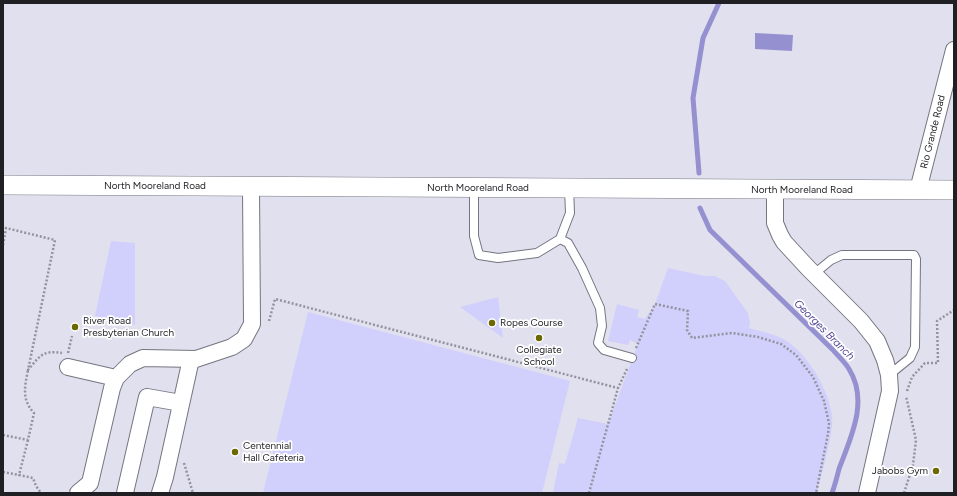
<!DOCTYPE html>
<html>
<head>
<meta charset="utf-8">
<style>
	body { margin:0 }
	#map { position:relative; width:957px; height:496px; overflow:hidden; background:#e1e0ef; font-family:Figtree,sans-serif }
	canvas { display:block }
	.frame { position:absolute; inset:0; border:4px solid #1f1f24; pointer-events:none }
</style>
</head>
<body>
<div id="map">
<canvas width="957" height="496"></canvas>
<div class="frame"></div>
</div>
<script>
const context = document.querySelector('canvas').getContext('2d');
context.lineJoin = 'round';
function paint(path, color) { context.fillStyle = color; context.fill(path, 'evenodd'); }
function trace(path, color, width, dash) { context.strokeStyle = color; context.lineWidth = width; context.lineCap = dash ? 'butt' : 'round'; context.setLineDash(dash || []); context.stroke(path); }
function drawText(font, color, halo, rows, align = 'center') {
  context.font = font + ' Figtree,sans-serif'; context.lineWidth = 3.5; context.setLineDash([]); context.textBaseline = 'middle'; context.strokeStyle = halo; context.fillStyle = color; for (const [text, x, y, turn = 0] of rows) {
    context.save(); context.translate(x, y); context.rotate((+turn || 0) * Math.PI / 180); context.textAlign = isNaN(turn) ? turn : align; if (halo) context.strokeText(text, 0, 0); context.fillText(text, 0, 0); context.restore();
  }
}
paint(new Path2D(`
	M111 241 135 243V325L95 316Z
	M668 268 704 276H715L725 281 748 313 750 323 749 328C759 331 771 333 781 338 807 349 836 400 832 427 829 449 822 471 817 493H553L559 463 565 464 578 418 608 424 638 344 630 340 628 345 608 341 617 304 639 310 637 317 645 319 655 304Z
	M498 297 503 338 460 307Z
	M308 312 570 381 542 493H263Z`), '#d1cffb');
paint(new Path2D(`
	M755 33 793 35 792 51 755 49Z`), '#9590d0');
trace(new Path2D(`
	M699 173 693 98 703 38 719 3
	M700 208 710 230 833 350C838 356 845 362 849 369 869 401 851 437 839 469 837 477 835 485 832 493`), '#9590d0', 5);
const service = new Path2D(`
	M474 188V236L479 255 498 258 537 253 560 239 570 213 569 188
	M560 239 568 243 582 268 600 308 602 326 598 343 604 350 632 358
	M814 274 831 260 842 255H914L916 259 915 347 910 358 889 375`);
const minor = new Path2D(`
	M775 190V223L780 235 784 242 808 268 861 321 877 341 885 360 889 375 890 391 867 493
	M918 190 954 50
	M68 367 116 378
	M78 493 90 483 112 388 116 378 130 364 143 358 196 359 232 347 244 339 252 324 251 187
	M125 493 147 397 181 403
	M160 493 165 477 191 359`);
const tertiary = new Path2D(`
	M3 185 954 190`);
trace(service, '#757581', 10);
trace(minor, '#757581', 18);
trace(tertiary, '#757581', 20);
trace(new Path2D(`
	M3 245 6 228 55 240 28 370C40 356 42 350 62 353
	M269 321 275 299 618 388
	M636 348 655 304 688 311 687 330 692 338 732 333 758 337 781 344 796 355 813 377 824 401 829 423 828 434 816 493
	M68 353 72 336
	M907 391 912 377 925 363H938L937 321 954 310
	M3 435 28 440 34 413C21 399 25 386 28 370
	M28 440 19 475 33 478 36 486 41 493
	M184 463 193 493
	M3 472 19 475
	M589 493 618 388 627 369
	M904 493 913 465 916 440 906 396`), '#93939e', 2.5, [2, 2]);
trace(service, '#fff', 8);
trace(minor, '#fff', 16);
trace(tertiary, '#fff', 19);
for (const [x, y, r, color] of [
	[492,323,4,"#6c6802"],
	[75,327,4,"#6c6802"],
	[539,338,4,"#6c6802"],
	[235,452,4,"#6c6802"],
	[936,471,4,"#6c6802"]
]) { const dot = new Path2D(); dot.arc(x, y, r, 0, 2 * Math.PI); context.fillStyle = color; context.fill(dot); trace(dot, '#fff', 1.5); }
drawText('10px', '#1f1f24', '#fff', [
	["Rio Grande Road",933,132,-76],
	["North Mooreland Road",155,186],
	["North Mooreland Road",478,188],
	["North Mooreland Road",802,190]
]);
drawText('10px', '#1f1f24', '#fff', [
	["River Road",83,321],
	["Presbyterian Church",83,333],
	["Ropes Course",500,323],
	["Collegiate",539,350,"center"],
	["School",539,362,"center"],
	["Centennial",243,446],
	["Hall Cafeteria",243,458],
	["Jabobs Gym",928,471,"right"]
], 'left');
drawText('italic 11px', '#544897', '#fff', [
	["Georges Branch",824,330,45]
]);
</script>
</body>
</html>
